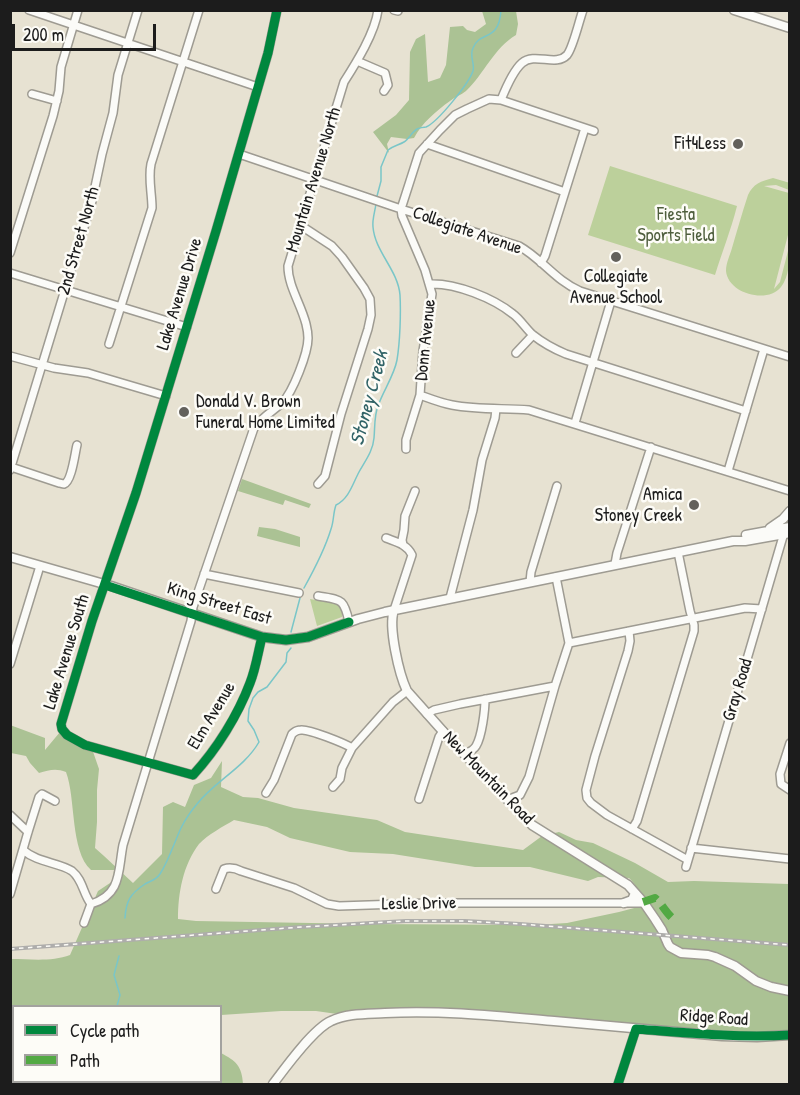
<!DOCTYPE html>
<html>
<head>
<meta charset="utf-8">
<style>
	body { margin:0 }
	#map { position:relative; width:800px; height:1095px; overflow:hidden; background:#e7e2d2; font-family:"Patrick Hand",sans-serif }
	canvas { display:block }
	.frame { position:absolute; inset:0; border:12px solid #1c1c1c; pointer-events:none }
	.legend { position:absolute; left:12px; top:1005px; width:210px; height:78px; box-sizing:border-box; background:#fdfcf7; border:2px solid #a3a29f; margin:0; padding:8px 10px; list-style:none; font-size:18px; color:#1c1c1c }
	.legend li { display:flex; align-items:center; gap:12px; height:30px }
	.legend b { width:30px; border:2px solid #a3a29f }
	.scale { position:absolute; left:12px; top:24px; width:144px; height:27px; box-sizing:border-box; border:3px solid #1c1c1c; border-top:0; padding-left:8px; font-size:18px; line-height:21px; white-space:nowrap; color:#1c1c1c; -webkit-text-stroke:4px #fdfcf7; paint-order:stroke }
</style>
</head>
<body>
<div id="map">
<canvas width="800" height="1095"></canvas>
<div class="frame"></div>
<ul class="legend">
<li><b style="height:8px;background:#00873e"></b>Cycle path</li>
<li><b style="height:8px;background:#52a943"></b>Path</li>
</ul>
<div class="scale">200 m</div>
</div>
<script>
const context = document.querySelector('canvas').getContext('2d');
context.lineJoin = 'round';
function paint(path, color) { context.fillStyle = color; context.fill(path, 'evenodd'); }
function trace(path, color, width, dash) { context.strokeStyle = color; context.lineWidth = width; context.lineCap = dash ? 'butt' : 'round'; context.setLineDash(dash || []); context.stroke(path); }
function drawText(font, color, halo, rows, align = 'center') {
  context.font = font + ' "Patrick Hand",sans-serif'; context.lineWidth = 5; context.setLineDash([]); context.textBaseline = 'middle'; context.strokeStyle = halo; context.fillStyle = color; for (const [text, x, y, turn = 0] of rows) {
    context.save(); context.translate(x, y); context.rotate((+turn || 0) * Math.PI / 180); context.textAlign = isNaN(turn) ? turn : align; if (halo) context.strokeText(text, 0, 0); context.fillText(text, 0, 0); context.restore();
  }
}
paint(new Path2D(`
	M610 166 737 206C731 230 722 252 715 275L588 235Z
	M773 178 790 183 789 190 776 185 764 186 789 193V231L774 289 780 282 789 247C790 260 789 277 781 287 768 304 728 294 726 271 726 263 730 255 732 248 737 231 742 213 748 195 753 184 761 181 773 178Z
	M310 599 339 604 342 612V617L317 626Z`), '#bcd09b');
paint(new Path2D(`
	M482 11H516L518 24 516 35C494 48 484 74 466 91 461 95 455 97 450 101 436 111 422 123 414 138L407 139 391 137 387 144 389 153 373 132 396 115 409 100 410 52 416 39 425 34 428 82 440 78 446 65 450 27 463 26 467 30 475 32 486 24Z
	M242 479 311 504 309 508 285 500 283 505 238 491Z
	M259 527 275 529 300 537V547L257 536Z
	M10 725 45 738V750L60 732 90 743 99 769 97 790V822L95 848 104 856 133 883 162 854 163 807 173 802 185 807 194 785 211 778 222 761 221 787 243 797 258 798 294 808 377 820 405 832 523 850 542 836 559 832 576 840 593 843 635 863 668 882 694 881 789 884V1030L738 1037 456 1011 351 1016 316 1011H281L221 1015 220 1006H14L13 1060H11V959C30 959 52 962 70 955L98 891 113 881 114 870H91C70 851 76 798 66 772 56 768 49 770 39 773L30 763 26 756 11 753ZM234 820 267 827 290 838 350 852 393 854 475 867H530L588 881 598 877 629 878C637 885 641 896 638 907L619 912 567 923 536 925 369 924 196 921 178 919C178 893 183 865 199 844 207 835 224 826 234 820Z
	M221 1053C236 1061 242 1066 243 1084H208L202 1082H220Z`), '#abc294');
trace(new Path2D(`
	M377 196 381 181V167L388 150C393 146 399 145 404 142 409 139 412 132 417 129 418 128 425 127 426 127 438 122 469 83 473 71 475 63 469 56 473 48 480 30 499 43 501 10
	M304 588C314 570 325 549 331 529 334 521 333 513 336 505 349 499 353 483 359 472 365 461 373 451 374 438 375 428 374 416 378 406 383 391 394 376 397 360 400 342 401 313 400 295 398 270 375 252 373 227 372 220 375 211 376 204
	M291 632 300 598
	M125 918C126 901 130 894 145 884 150 881 156 880 160 874 169 860 174 843 181 828 185 820 191 811 197 804 215 781 244 768 259 742L254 730 248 721 249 709 253 698 258 692 267 687 286 662 287 653 291 648
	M117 1006 120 995 114 975 119 956
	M193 1082 200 1084`), '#7ac6c8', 1.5);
const minor = new Path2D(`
	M29 10 258 87
	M394 10 398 11
	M357 61 385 73 388 85 384 91
	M32 94 57 101
	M501 100 594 131
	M427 144 565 192
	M239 154 401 209 519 246C541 258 556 281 580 291L790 357
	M300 225 332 246 342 257 364 288 370 299 371 315 368 329 341 414 325 476 318 484
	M10 253 53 116 59 91 61 67 78 10
	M541 263 545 256 585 128
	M10 273 187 327
	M430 284C456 283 493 298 513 314 521 320 526 329 533 335 543 343 554 349 566 354L746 411
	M109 344 152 208C152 193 148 179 151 164L199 10
	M516 353 533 335
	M10 356 54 368 88 373 166 396
	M420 395C431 399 441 403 452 405 478 410 504 408 529 410L790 491
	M575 423 611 301
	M406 449V440L420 395 423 351 432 294 425 270 402 216 401 209 419 153 440 130 455 115 467 109 489 99 501 100C505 90 514 70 522 63 535 52 556 67 567 55 573 48 579 21 583 10
	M11 467 59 483C61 483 62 484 64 484 72 481 75 452 77 445
	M10 470 92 201 102 154 113 113 118 75 138 10
	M728 471 764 349
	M386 538C396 542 407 544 412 555L394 610
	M403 545 402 540 404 530 405 516 415 491
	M615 564 617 553 651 447
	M204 574 299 593
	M530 582 531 572 557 486
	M318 596C341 600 344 598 349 622
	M450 598 473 510 482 460 495 418 496 409
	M629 631 630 641 628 651 595 756 586 790 587 798 591 803 607 815 688 860
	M262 637C258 652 256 668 250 683 238 715 217 749 193 775L85 745 67 735 62 729 61 724 92 621 136 493 216 231 268 53 277 10
	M569 643 745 608 762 609
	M10 664 40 566
	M427 714 434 710 460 704 555 686
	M790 743 780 774 781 784 790 790
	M464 754C469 752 473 751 476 746 482 736 485 710 485 699
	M333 787 340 779 342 768 352 748
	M266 793 274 780 292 734C296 731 296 730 301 730 309 729 344 743 352 748L393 702 407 691
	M419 799 439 737 443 731
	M507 800 520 795 529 777 555 686 569 643 556 577
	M10 815 28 832
	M632 829 637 821 694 631V625L690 611 678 552
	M691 848 790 859
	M23 850C38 863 58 862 72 871 83 880 83 894 91 904
	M686 867 784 533
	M216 889 224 869C230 867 235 868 241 871L294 888 327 904 339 906 429 903H644
	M10 894 28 832 39 797 42 794 55 801
	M84 923 91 904C122 895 118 870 123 845L191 621 193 607 254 428C262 417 273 411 282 403 293 392 308 353 308 338 308 334 307 328 306 324 301 304 288 286 288 266L344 82C356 63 375 33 378 10
	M618 1084 636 1029`);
const major = new Path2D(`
	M734 10 790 28
	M770 528 783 519 790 511
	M746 535 790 527
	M10 557 111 586 262 637 286 640 308 637 358 619 385 612 733 541H745L790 533
	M394 610C388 627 399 674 407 691L448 737 532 825 628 885 644 903 655 919 662 930 668 944 670 947 681 953 708 955 715 957 735 966 756 981 771 987 790 991
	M624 903 632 900 635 893
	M10 1063H14
	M70 1082 76 1084
	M273 1084C285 1068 313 1029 331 1021 347 1013 368 1014 385 1013 442 1010 498 1016 554 1021 610 1026 666 1031 722 1036L757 1037 790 1035`);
trace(minor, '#9e9b92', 10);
trace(major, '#9e9b92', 11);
trace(minor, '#fbfbf8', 7);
trace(major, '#fbfbf8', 8);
const rail = new Path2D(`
	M10 949 301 927 406 921H465L520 924 790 945`);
trace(rail, '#aeadab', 4);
trace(rail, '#fdfcf7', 1.5, [4.5]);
trace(new Path2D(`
	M643 902 655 898C664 906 666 914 676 921`), '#52a943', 8, [15, 8]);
trace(new Path2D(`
	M105 585 262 637 286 640 308 637 349 622
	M262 637C258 652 256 668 250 683 238 715 217 749 193 775L85 745 67 735 62 729 61 724 92 621 136 493 216 231 268 53 277 10
	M618 1084 636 1029C687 1033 738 1038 790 1035`), '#00873e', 9);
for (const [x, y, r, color] of [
	[738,144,6,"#63615c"],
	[616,257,6,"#63615c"],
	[184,412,6,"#63615c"],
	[694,505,6,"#63615c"]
]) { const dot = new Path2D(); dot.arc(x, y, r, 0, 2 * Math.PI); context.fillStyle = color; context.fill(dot); trace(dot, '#fdfcf7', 2); }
drawText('18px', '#1c1c1c', '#fdfcf7', [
	["Fit4Less",726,144],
	["Collegiate",616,277,"center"],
	["Avenue School",616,298,"center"],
	["Donald V. Brown",196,402,"left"],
	["Funeral Home Limited",196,423,"left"],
	["Amica",682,495],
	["Stoney Creek",682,516]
], 'right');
drawText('18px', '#1c1c1c', '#fdfcf7', [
	["Mountain Avenue North",314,180,-73],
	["Collegiate Avenue",467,231,19],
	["2nd Street North",79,241,-74],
	["Lake Avenue Drive",180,294,-73],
	["Donn Avenue",426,340,-84],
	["King Street East",219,604,17],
	["Lake Avenue South",67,652,-73],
	["Gray Road",738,690,-73],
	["Elm Avenue",212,716,-59],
	["New Mountain Road",488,778,46],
	["Leslie Drive",419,904,-1],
	["Ridge Road",714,1018,4]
]);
drawText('18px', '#4e5e3d', '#fdfcf7', [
	["Fiesta",676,215],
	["Sports Field",676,236]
]);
drawText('italic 20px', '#316367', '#fdfcf7', [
	["Stoney Creek",370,398,-75]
]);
</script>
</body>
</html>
